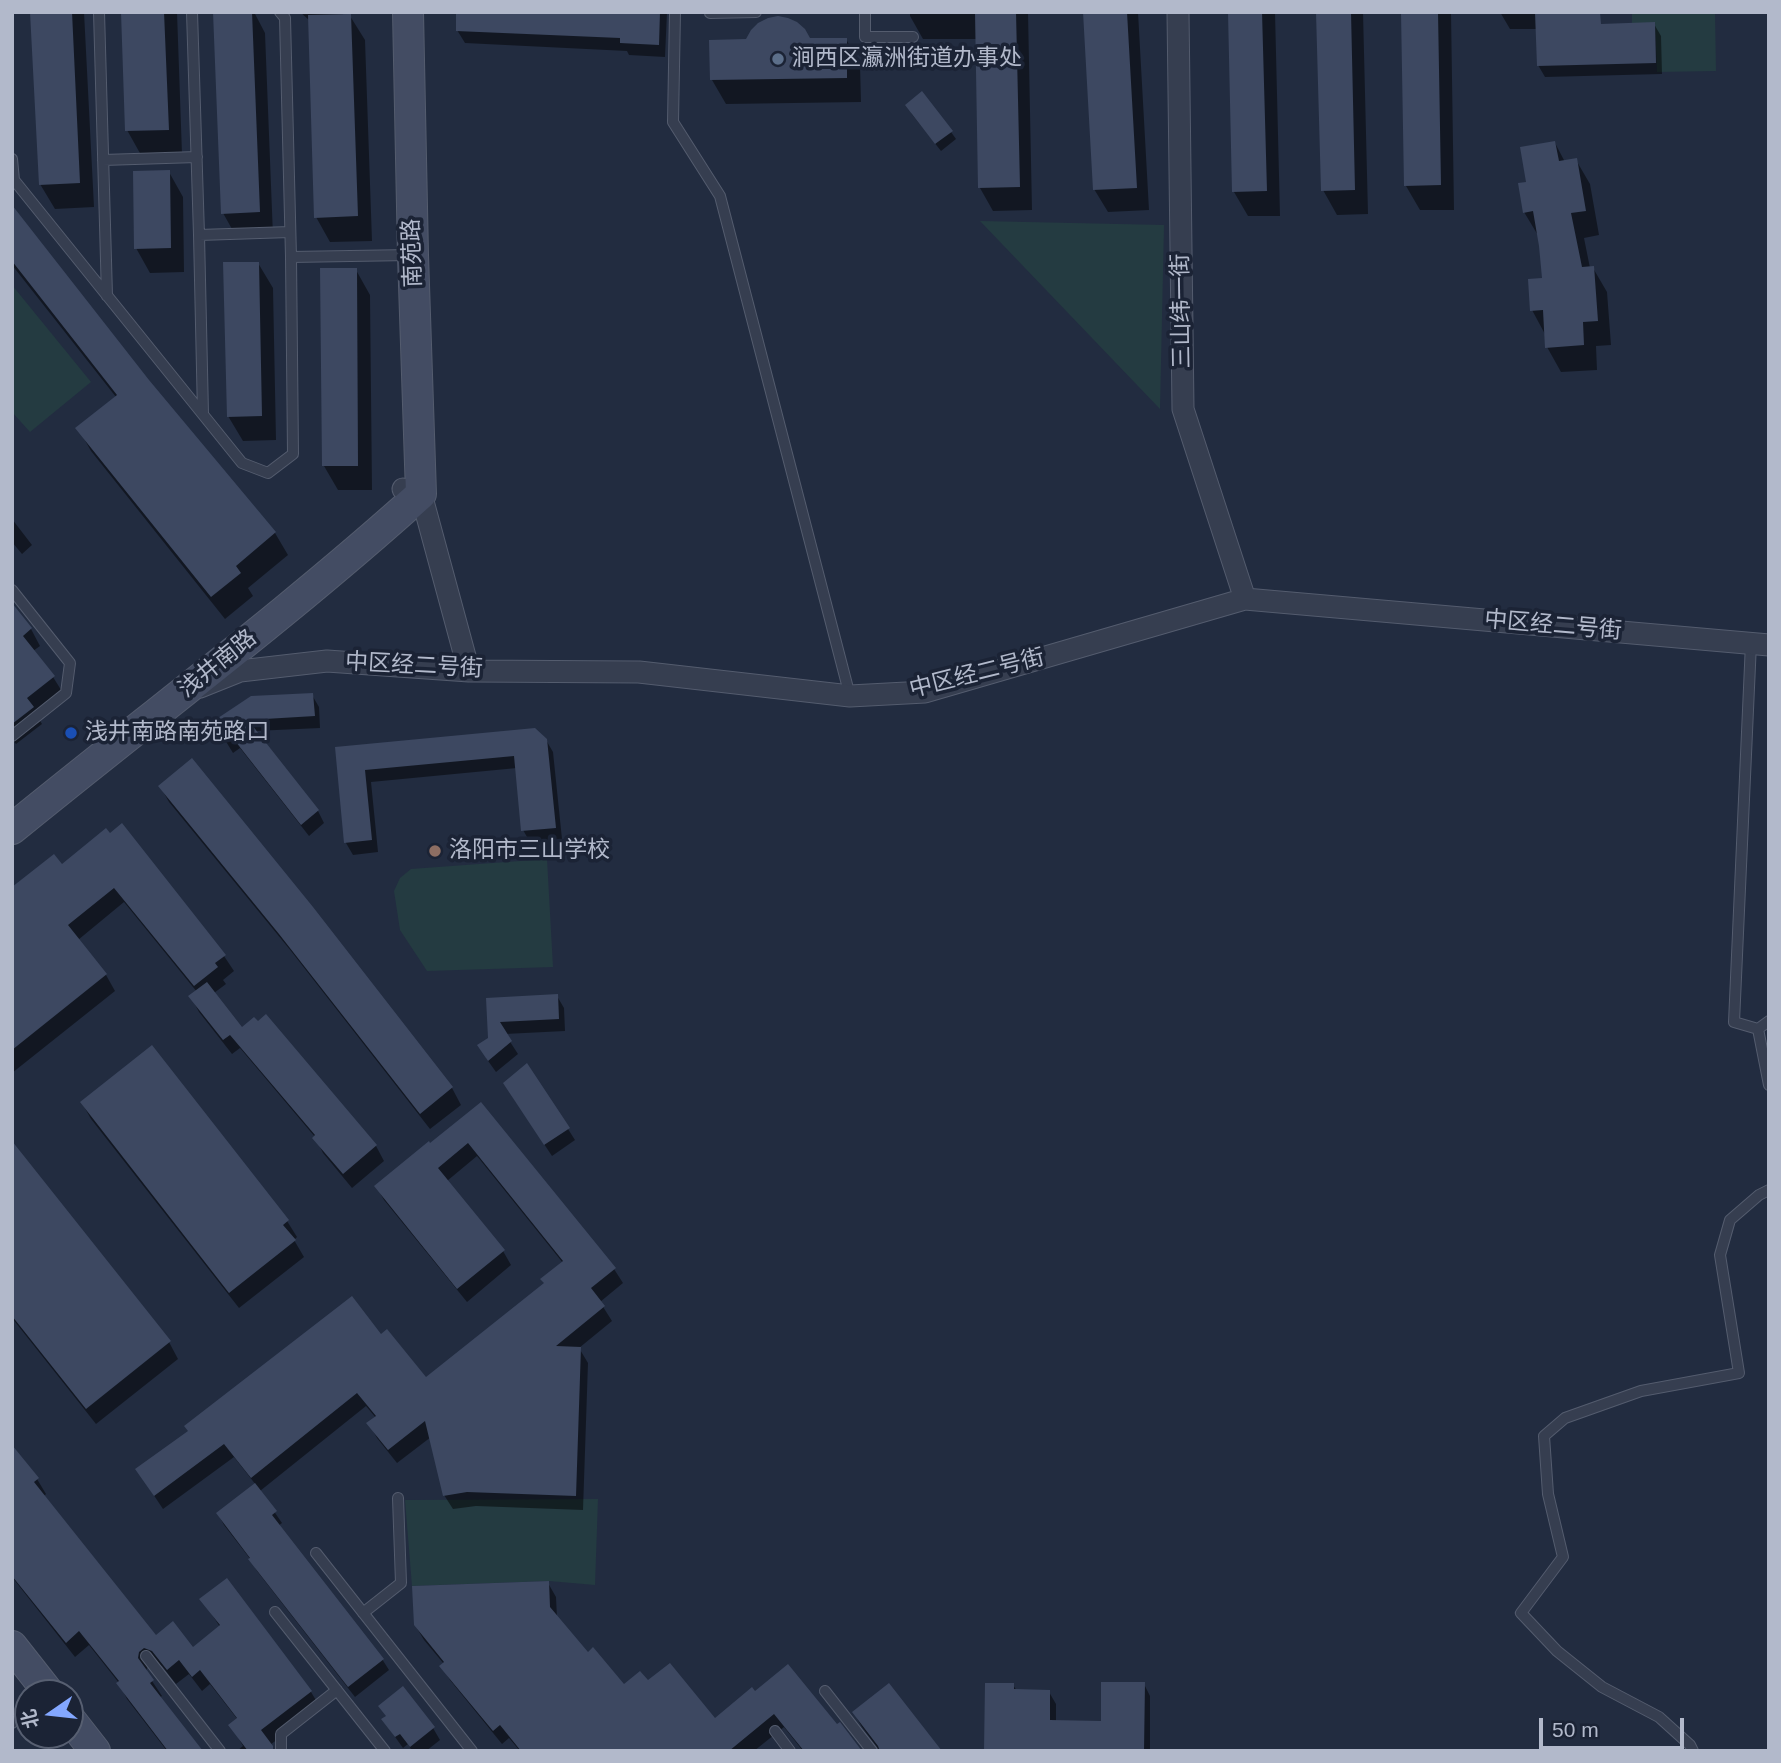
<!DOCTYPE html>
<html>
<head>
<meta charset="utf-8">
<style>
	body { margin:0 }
	#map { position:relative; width:1781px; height:1763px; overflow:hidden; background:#222c40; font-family:Arial,"Noto Sans SC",sans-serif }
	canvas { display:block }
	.frame { position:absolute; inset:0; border:14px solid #b2b9cb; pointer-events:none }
	.north { position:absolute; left:14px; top:1679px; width:70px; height:70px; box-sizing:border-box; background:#1b2335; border:2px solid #575f71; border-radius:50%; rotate:256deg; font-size:19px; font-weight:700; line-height:28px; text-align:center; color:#b2b9cb }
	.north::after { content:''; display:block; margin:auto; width:24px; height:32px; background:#83a7ff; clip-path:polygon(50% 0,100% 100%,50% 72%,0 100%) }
	.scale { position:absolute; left:1539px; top:1718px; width:145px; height:32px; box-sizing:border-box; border:4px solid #b2b9cb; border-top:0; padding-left:9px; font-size:21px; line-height:24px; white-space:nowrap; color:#b2b9cb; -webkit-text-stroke:5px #1b2335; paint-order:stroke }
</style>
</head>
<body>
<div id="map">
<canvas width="1781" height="1763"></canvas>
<div class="frame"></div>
<div class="north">北</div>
<div class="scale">50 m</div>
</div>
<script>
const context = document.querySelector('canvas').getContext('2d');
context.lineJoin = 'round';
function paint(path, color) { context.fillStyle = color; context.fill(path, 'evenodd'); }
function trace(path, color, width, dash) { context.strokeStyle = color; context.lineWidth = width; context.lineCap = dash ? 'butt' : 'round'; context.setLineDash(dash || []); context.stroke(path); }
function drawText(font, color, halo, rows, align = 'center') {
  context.font = font + ' Arial,"Noto Sans SC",sans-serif'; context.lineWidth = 7; context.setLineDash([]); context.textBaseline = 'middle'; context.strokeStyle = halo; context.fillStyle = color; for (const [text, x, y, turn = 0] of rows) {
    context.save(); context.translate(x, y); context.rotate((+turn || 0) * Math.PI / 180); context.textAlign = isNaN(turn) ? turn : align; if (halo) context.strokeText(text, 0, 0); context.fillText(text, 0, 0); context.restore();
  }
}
paint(new Path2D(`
	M1632 12H1715L1716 71 1657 72 1655 23H1632Z
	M980 221 1164 225 1160 409Z
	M12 285 91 382 30 432 12 412V327L14 325 12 323Z
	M547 859 553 967 427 971 400 930 394 891 400 878 411 869Z
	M598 1499 595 1585 549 1581 412 1586 405 1500Z`), '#243b41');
paint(new Path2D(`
	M32 12H84L94 207 55 209 40 184Z
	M123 12H177L182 154 141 155 127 130Z
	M215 12H254L265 33 273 236 237 238 223 213Z
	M300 12H345L342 16H350L365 40 372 241 330 242 316 217 310 21Z
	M458 12H667L665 57 629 55 627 51 465 43 457 30Z
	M910 12H1028L1032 210 993 211 980 188 977 39H923L910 16Z
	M1085 12H1138L1149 210 1108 212 1094 189Z
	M1230 12H1275L1280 216H1248L1234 192Z
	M1318 12H1363L1368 214 1337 215 1323 190Z
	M1403 12H1451L1454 210H1420L1406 186Z
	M1500 12H1555V27L1654 24 1661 36 1662 74 1545 77 1538 65 1537 29H1510Z
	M846 39 860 64 861 102 726 104 712 80 747 41Z
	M911 113 951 132 956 139 941 151Z
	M1555 143 1565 162 1576 160 1590 184 1599 235 1584 238 1590 268H1593L1607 292 1611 345 1596 346 1597 370 1561 372 1547 347 1546 336 1532 310 1543 280 1539 237 1524 212 1528 183Z
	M169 172 183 197 184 272 150 273 136 248Z
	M12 208 148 381 275 533 288 555 248 588 253 596 225 619 91 451 78 428 116 397 12 265Z
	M258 263 273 288 276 440 243 441 228 416Z
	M356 270 370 295 372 490H338L324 466Z
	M12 519 32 545 22 554 12 542Z
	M17 611 31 629 40 646 33 651 53 677 63 693 36 714 42 724 16 744 12 739V614Z
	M312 695 319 707 320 728 255 731 318 811 324 823 309 836 240 748 233 753 214 722Z
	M546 740 553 752 562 839 530 842 523 830 517 768 371 782 378 852 353 855 346 843 337 749Z
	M160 786 311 908 452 1088 461 1105 430 1129 291 951 169 802Z
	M106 831 224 956 234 971 223 980 226 984 214 993 242 1029 376 1146 384 1161 352 1188 323 1153 315 1137 240 1048 232 1054 199 1012 191 997 197 992 124 902 78 940 106 975 115 991 12 1073V889L62 866Z
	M557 996 564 1008 565 1031 505 1034 518 1054 496 1072 486 1058 490 1039 488 1000Z
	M512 1096 568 1129 575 1140 552 1156Z
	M82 1103 287 1221 297 1237 294 1240 304 1257 239 1308 91 1119Z
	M480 1104 614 1269 623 1283 600 1302 612 1321 579 1348 588 1363 583 1510 476 1506 453 1509 444 1495 431 1437 397 1463 377 1438 369 1424 376 1418 366 1406 260 1491 282 1523 278 1526 382 1659 389 1670 355 1697 257 1571 251 1560 224 1525 218 1514 256 1485 234 1457 163 1509 137 1470 381 1336 426 1379 545 1284 563 1263 477 1156 447 1181 503 1251 511 1265 467 1302 384 1200 376 1186 430 1145Z
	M12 1156 169 1342 178 1359 96 1424 12 1318Z
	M12 1448 37 1479 46 1494 44 1496 156 1638 193 1649 220 1627 202 1599 226 1580 311 1692 320 1707 270 1745 274 1751H237L243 1746 231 1725 238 1720 210 1684 202 1691 189 1674 176 1684 162 1666 153 1663 147 1668 146 1672 162 1696 159 1698 201 1751H167L127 1699 119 1683 89 1645 75 1657 12 1577Z
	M548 1583 556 1597 557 1618 588 1654 623 1686 648 1683 715 1720 752 1690 860 1751H803L784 1727 754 1751H520L509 1738 502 1744 450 1680 442 1667 444 1664 424 1640 415 1625Z
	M1144 1684 1150 1696V1751H986L1013 1685 1017 1691 1049 1692 1056 1704V1721L1102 1722Z
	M854 1713 940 1751H880L862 1727Z
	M383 1720 433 1728 440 1740 426 1751H412L408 1744 403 1748Z`), '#0007');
paint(new Path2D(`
	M30 12H72L80 183 39 185Z
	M121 12H164L169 130 125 131Z
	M213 12H252L260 212 221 214Z
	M456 12H660L659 45 620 43V38L456 31Z
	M975 12H1016L1020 187 978 188Z
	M1083 12H1127L1137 188 1093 190Z
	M1228 12H1262L1267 191 1232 192Z
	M1316 12H1351L1355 190 1321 191Z
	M1401 12H1438L1441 185 1404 186Z
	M1535 12H1600L1601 24 1655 22 1656 63 1537 66Z
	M351 14 358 216 314 218 308 15Z
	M778 16 788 18 797 22 805 29 810 38H847V78L710 80 709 40 746 39 751 30 758 23 768 18Z
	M922 91 953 131 935 144 905 105Z
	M1555 141 1559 161 1577 158 1586 211 1571 213 1582 267 1594 266 1598 321 1583 322 1584 345 1545 348 1543 310 1530 311 1528 279 1542 278 1539 246 1533 211 1523 213 1518 183 1526 182 1520 147Z
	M170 170 171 248 134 249 133 171Z
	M12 205 149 380 276 532 236 566 241 573 211 597 75 428 117 395 12 261Z
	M223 262H259L262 416 227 417Z
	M320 268H357L358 466H322Z
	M12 603 32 628 23 636 55 676 27 698 34 707 12 724Z
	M313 693 315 716 248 720 319 810 301 825 232 737 225 742 212 722 251 696Z
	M535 728 547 739 556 828 521 831 514 756 365 770 372 840 344 843 335 747Z
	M192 758 313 907 453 1087 420 1114 279 934 158 786Z
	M122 823 226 955 215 963 218 967 194 986 114 888 68 925 107 974 12 1050V887L54 854 62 864 106 828 110 833Z
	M207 982 242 1027 254 1017 258 1021 266 1014 377 1145 343 1174 312 1138 315 1135 230 1035 223 1040 188 996Z
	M558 994 559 1019 500 1022 512 1041 488 1061 477 1045 488 1038 486 998Z
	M152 1045 289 1220 283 1225 296 1240 229 1293 80 1102Z
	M527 1063 570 1128 544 1145 503 1083Z
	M481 1102 616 1268 591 1288 605 1306 556 1346 581 1347 576 1496 467 1492 443 1496 425 1421 388 1450 366 1423 376 1416 357 1393 251 1478 224 1444 154 1496 135 1469 188 1431 184 1426 352 1296 381 1334 387 1329 426 1377 544 1283 540 1279 563 1261 468 1143 438 1168 505 1250 457 1289 374 1186 429 1141 430 1143Z
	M12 1141 171 1341 86 1409 12 1316Z
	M12 1445 39 1478 34 1482 156 1635 173 1621 193 1647 220 1625 199 1599 227 1578 312 1691 261 1730 273 1746V1751H248L228 1725 237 1718 200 1670 192 1677 179 1660 167 1670 152 1651 144 1648 139 1652 138 1658 154 1680 150 1683 203 1751H168L116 1683 119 1681 79 1631 66 1643 12 1576Z
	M255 1483 277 1511 272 1515 384 1659 348 1687 248 1559 250 1558 216 1513Z
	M549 1581 550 1607 588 1652 593 1647 624 1684 640 1671 648 1680 670 1663 715 1718 752 1687 755 1691 788 1664 837 1724 840 1722 862 1751H804L774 1714 729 1751H521L500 1725 493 1731 439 1666 444 1662 414 1625 412 1586Z
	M1101 1682H1145L1144 1751H984L985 1683H1014V1689L1050 1690V1720L1101 1721Z
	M889 1683 942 1751H880L878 1746 852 1712Z
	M403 1686 435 1727 410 1747 400 1734 395 1737 381 1719 386 1716 378 1706Z`), '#3d4861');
const lane = new Path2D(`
	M99 12 107 296
	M192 12 199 235 290 232
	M675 12 673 122 720 196 850 696
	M865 12V37H913
	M710 13 756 12
	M12 159 14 180 242 463 268 473 293 454 291 257 285 18 280 12
	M103 160 197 157
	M199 235 203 414
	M291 257 410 255
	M12 590 70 663 66 693 12 736
	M1751 643 1734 1022 1758 1029 1769 1021
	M1758 1029 1769 1085
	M316 1553 472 1751
	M275 1612 385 1751
	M363 1613 401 1583 398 1498
	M146 1656 220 1751
	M825 1691 872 1751
	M12 1723 28 1711
	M775 1731 790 1751
	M281 1751V1734L337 1690
	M1693 1751 1690 1745 1659 1717 1602 1687 1557 1651 1521 1613 1563 1557 1548 1494 1544 1436 1565 1418 1641 1391 1739 1373 1720 1255 1730 1220 1759 1195 1769 1190`);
const street = new Path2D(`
	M1178 12 1183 409 1245 599
	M403 489 421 494 469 671
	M200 687 240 671 327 661 469 671 639 672 850 696 925 692 1245 599 1769 645`);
const secondary = new Path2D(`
	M12 829C148 718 290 612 421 494L413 255 408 12
	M12 1646 49 1693
	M70 1719 95 1751`);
trace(lane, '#545c6e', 12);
trace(street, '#545c6e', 23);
trace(secondary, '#545c6e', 32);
trace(lane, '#363e50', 10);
trace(street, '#363e50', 21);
trace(secondary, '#434c63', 30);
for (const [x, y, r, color] of [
	[778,59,7,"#5c6f8a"],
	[71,733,7,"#1a4fb4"],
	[435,851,7,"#8d6e63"]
]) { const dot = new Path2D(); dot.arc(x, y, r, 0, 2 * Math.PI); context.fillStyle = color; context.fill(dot); trace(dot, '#1b2335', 2.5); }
drawText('23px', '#b2b9cb', '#1b2335', [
	["涧西区瀛洲街道办事处",792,59],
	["浅井南路南苑路口",85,733],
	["洛阳市三山学校",449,851]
], 'left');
drawText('23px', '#b2b9cb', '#1b2335', [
	["南苑路",413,253,-92],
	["三山纬一街",1182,311,-91],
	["中区经二号街",1553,626,5],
	["浅井南路",218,664,-39],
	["中区经二号街",414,666,3],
	["中区经二号街",977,674,-14]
]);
</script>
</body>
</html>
